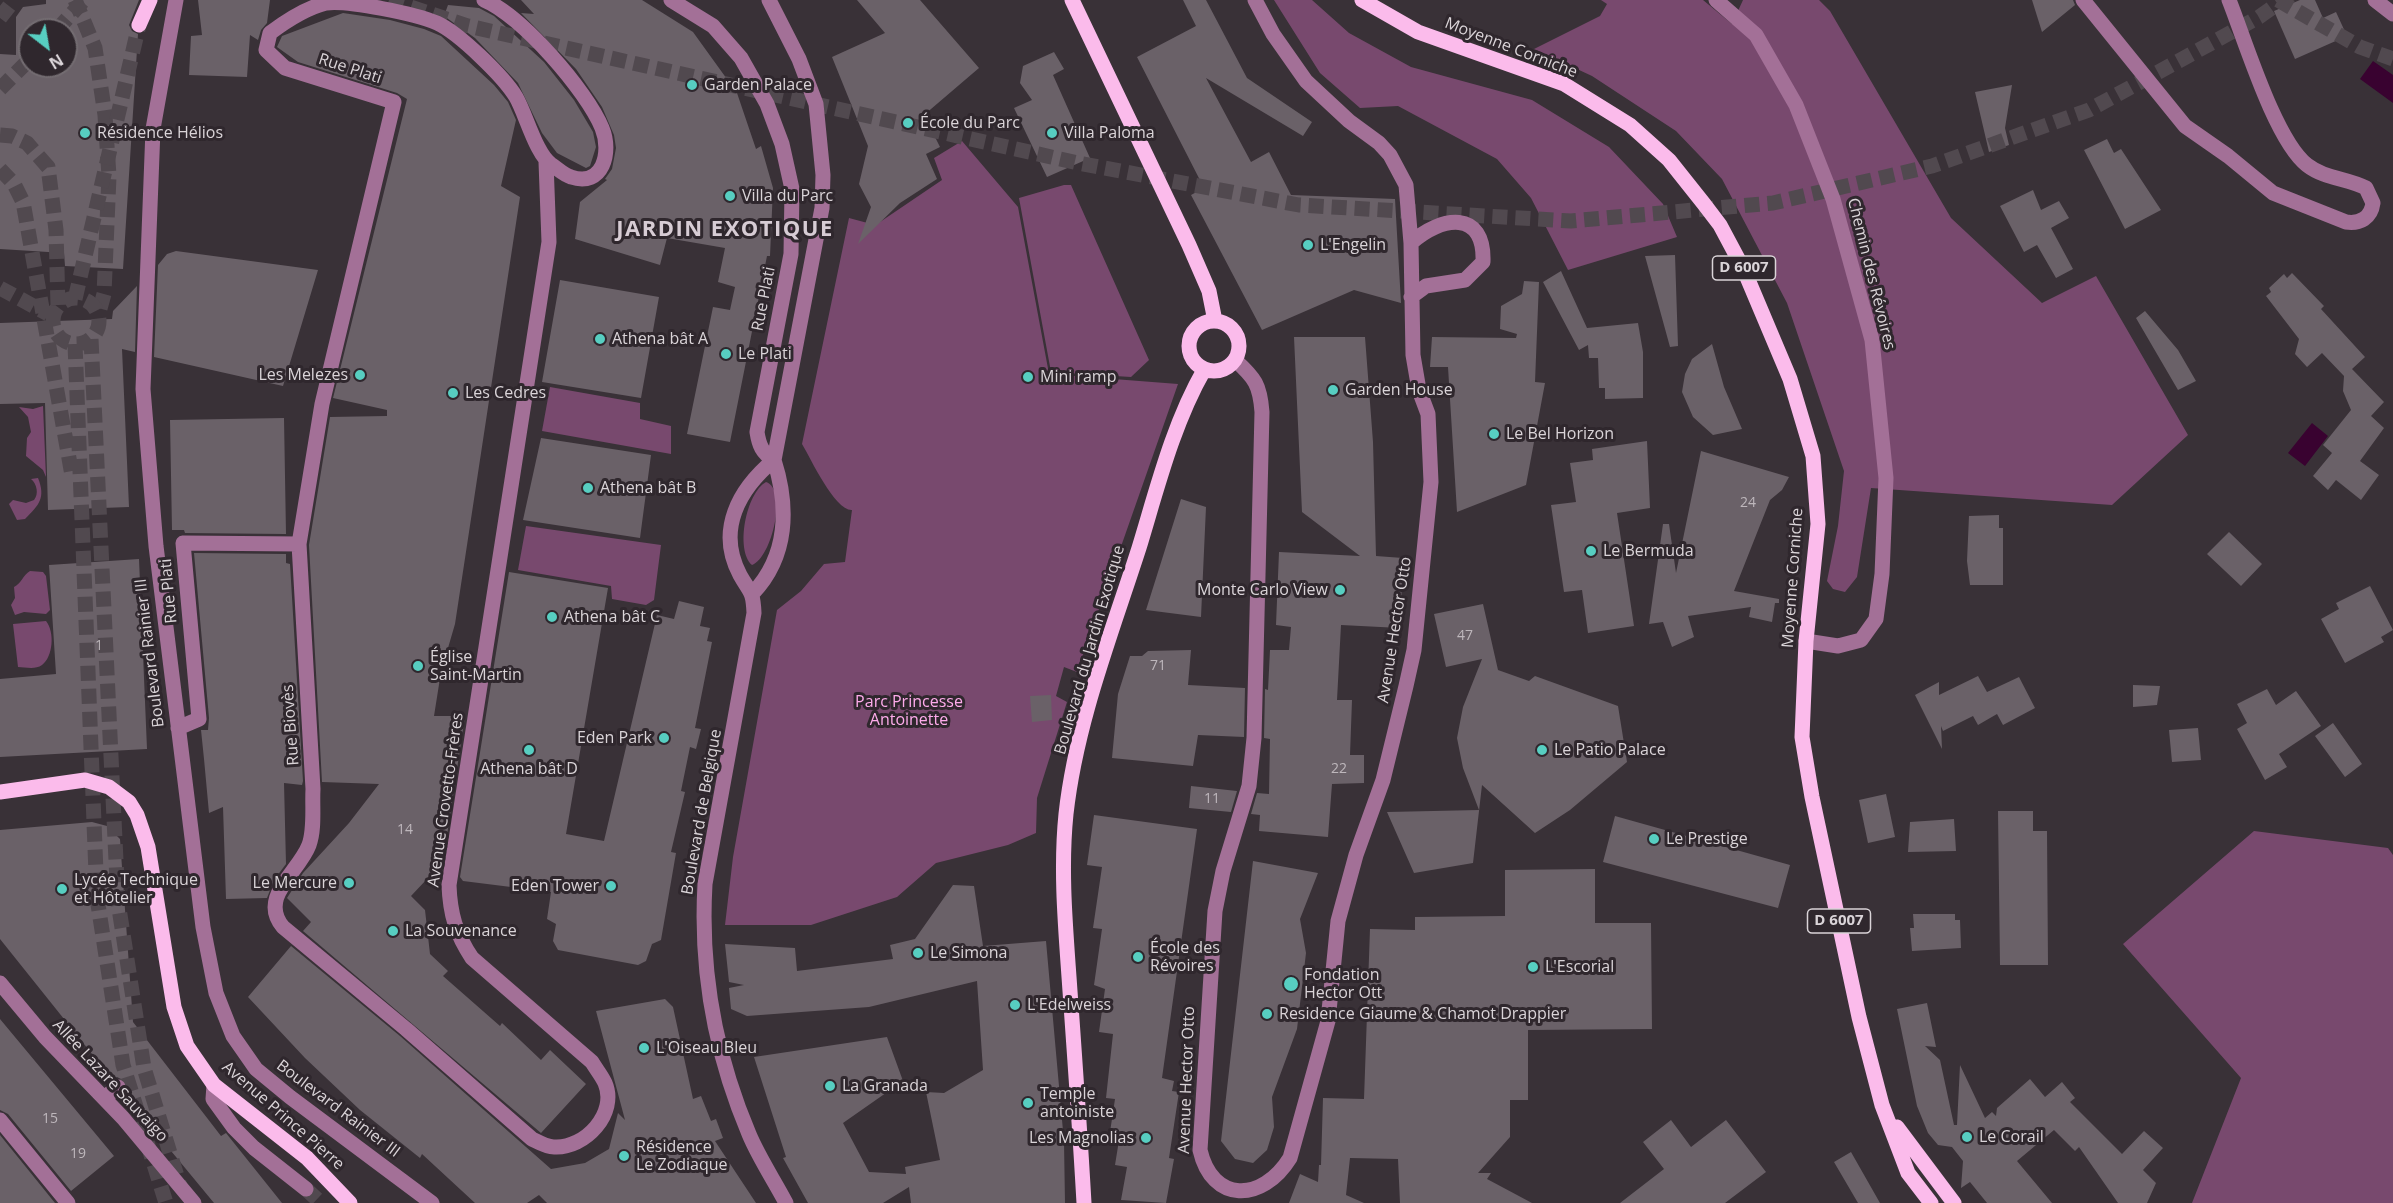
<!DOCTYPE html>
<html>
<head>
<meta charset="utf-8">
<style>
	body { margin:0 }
	#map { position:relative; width:2393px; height:1203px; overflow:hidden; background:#393137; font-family:"Open Sans",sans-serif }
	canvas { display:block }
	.north { position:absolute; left:18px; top:18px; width:60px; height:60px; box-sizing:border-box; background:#2f272d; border:2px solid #736c71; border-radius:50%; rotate:149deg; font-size:16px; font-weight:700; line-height:24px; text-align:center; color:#dad4d8 }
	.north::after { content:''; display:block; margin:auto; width:21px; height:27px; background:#57cec1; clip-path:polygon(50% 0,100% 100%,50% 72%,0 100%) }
</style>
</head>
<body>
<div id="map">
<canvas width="2393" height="1203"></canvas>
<div class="north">N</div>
</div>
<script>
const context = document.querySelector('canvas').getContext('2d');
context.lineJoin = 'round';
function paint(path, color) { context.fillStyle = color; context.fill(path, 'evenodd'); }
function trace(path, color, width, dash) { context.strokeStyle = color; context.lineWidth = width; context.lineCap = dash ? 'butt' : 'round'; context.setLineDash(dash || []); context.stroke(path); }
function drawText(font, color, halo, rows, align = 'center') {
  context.font = font + ' "Open Sans",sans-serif'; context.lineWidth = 6; context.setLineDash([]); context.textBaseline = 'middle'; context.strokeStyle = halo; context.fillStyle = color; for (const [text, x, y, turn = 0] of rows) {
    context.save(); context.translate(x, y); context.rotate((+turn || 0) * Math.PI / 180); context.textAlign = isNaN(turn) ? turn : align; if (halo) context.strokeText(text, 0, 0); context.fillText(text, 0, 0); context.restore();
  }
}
paint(new Path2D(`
	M1274 0H1312L1349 33 1411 67 1532 100 1609 147 1663 204 1677 237 1568 270 1531 198 1497 159 1398 106 1360 108 1320 73Z
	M1601 0H1703L1732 24 1743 0H1819L1830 11 1951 218 2042 303 2096 276 2188 435 2112 505 1871 488 1857 577 1845 592 1833 589 1827 581 1838 526 1844 471 1787 303 1722 179 1676 131 1592 76 1534 49 1600 16 1607 4Z
	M962 141 1018 207 1049 374 1178 384 1077 672 1064 667 1056 696 1067 702 1037 798 1036 833 1008 845 936 863 897 897 811 925H725L733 857 777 610 801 591 824 564 845 562 852 510C835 511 811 459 802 444L849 218 875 225 880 222 942 180 934 158Z
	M1064 185H1071L1149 360 1131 377 1051 372 1019 198Z
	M550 387 640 403V419L671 426V454L542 431Z
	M43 406 46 477 43 470 26 456 27 438 31 432 28 417 19 407 33 409Z
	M38 478C46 498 39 505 25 519L17 520 9 504 13 500 26 503 34 500C39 494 37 484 31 479Z
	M766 482C788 489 772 558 752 565 735 550 746 493 766 482Z
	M526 526 661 545 654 600 646 605 612 599 611 586 518 570Z
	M30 571 43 572 46 576 50 610 46 614 24 612 15 615 11 605 15 598 14 587C21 584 23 575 30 571Z
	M46 621C55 632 53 657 42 665 35 670 25 667 18 667L13 624Z
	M2254 831 2388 848 2393 855V1203H2192L2241 1078 2123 944Z`), '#78496e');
paint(new Path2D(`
	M2373 61 2393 75V103L2360 79Z
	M2312 423 2328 436 2305 466 2288 453Z`), '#390230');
paint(new Path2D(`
	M46 0H139L129 25 132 31 138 34 123 269 65 266 64 253 0 249V54L16 55V17L23 7 46 4ZM30 30H66V66H30Z
	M198 0H270L267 23 261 30 258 40 250 35 247 77 189 75 191 36 202 35Z
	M521 0H642L693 32 737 93 756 149 761 146 773 188 770 256H767L730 442 687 434 713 307 730 310 735 287 718 282 725 248 667 238 660 265 575 239 580 202 607 180 605 179 612 169 616 148 614 135 602 107 576 69 521 13 534 14Z
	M857 0H920L979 68 924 115 940 147 926 154 937 179 900 203 858 244 871 207 859 184 868 146 832 57 885 33Z
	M1183 0H1206L1247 78 1312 122 1303 136 1206 78 1251 162 1269 152 1291 195 1395 199 1401 303 1354 290 1262 330 1191 195 1204 188 1137 57 1196 26Z
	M2032 0H2073L2075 5 2042 32Z
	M2300 0H2315L2323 18 2336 12 2347 36 2295 59 2274 11Z
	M448 5 479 8 494 16 544 62 574 100 593 132 596 147 590 166 586 168 557 153 542 133 518 83 475 38 444 16Z
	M343 13 390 20 424 29 441 36 494 85 508 102 516 120 501 186 520 197 455 624 441 672 434 716H465L443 862 411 896 425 910 430 954 448 971 443 976 500 1026 502 1023 541 1060 550 1050 586 1084 541 1133 303 931 311 922 287 898 303 873 349 823 379 784 322 782 309 545 330 417 387 416V410L333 398 407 99 397 93 298 62 277 47 282 36Z
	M1054 52 1064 69 1053 75 1090 158 1047 177 1014 108 1032 100 1020 83 1023 66Z
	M2012 85 2005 128 2009 145 1989 152 1975 92Z
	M2107 139 2114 153 2121 149 2161 210 2125 229 2084 150Z
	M2033 190 2041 210 2059 201 2069 218 2051 228 2073 269 2056 278 2037 245 2024 252 2000 206Z
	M176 251 318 270 283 386 154 357 158 265 167 254Z
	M1675 255 1678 346 1670 347 1645 256Z
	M1561 271 1587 328 1638 323 1643 352V398L1605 399V388H1599L1598 358H1589L1588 345 1579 350 1543 282Z
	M2292 273 2324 306 2321 309 2365 357 2352 369 2384 402 2371 416 2384 428 2360 461 2379 475 2361 500 2336 480 2328 490 2313 476 2332 453 2323 445 2351 410 2343 391 2344 376 2322 353 2307 367 2295 354 2299 339 2266 296 2271 292 2269 288 2284 274 2287 278Z
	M560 280 659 297 641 398 542 382Z
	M1524 281 1539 282 1535 382 1545 383 1526 485 1457 512 1448 367H1430L1432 337 1516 338 1517 334 1500 329 1501 306 1522 294Z
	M137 286 135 352 122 349 129 507 48 510 45 403 0 404V323L112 319 113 311Z
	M2145 311 2178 350 2196 381 2178 390 2136 318Z
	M1294 337H1365L1373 442 1376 556 1403 558 1400 628 1341 625 1337 700H1352L1350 755H1364V783L1332 784 1328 837 1259 831 1260 815 1251 814 1257 793 1269 794 1270 739 1264 738 1265 689 1268 690 1270 650H1289L1291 627 1276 625 1279 552 1360 556 1302 512Z
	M1712 344 1724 387 1742 429 1713 435 1693 417 1682 392 1685 374 1692 359Z
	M284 418 286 534 185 533 184 530H172L170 420Z
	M541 438 651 455 640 538 523 520Z
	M1647 441 1650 508 1617 513 1634 626 1588 633 1582 590 1564 592 1551 505 1576 502 1570 463 1593 460 1592 449Z
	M1701 451 1789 477 1782 490 1770 500 1734 591 1779 599V603H1775L1772 622 1749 617 1751 607 1688 616 1694 637 1672 647 1663 622 1649 624 1663 524H1669L1676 573Z
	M1181 499 1206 507 1201 617 1146 610Z
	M1999 515V528H2003V585H1970L1967 561 1969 516Z
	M2229 532 2262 564 2241 586 2207 554Z
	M194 553 286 554V563L290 564 303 781 302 785 284 783 286 864 274 880 267 898 226 899 223 807 209 813 204 759 201 730H208L209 718Z
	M139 559 147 749 0 757V679L56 674 49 565Z
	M509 572 608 588 566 834 604 841 657 615 674 619 679 601 704 607 700 626 710 628 707 641 712 642 695 728 701 729 696 749 690 747 681 791 685 792 671 852 676 853 661 940 652 944 646 961 638 965 558 950 553 941 556 924 547 919 551 892 463 881 460 877Z
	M2370 586 2393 630 2381 637 2384 642 2345 663 2321 619 2339 609 2336 603Z
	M1483 604 1498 670 1529 681 1535 676 1618 706 1627 762 1570 810 1535 833 1482 785 1473 863 1414 873 1387 812 1479 810 1463 768 1457 738 1463 707 1482 659 1446 667 1434 614Z
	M1191 650 1188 685 1245 688 1244 737 1198 735 1193 766 1112 758 1118 694 1130 656H1142L1148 651Z
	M1978 676 1987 692 2019 677 2035 708 2003 725 1997 714 1978 725 1973 716 1943 731 1941 726 1942 749 1915 695 1939 682V695Z
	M2133 685 2160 686 2157 705 2133 707Z
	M2267 689 2276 705 2296 691 2321 726 2279 754 2287 767 2265 780 2237 729 2247 723 2237 704Z
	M1051 695 1052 720 1032 722 1030 696Z
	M2333 723 2362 764 2345 777 2315 736Z
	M2198 728 2201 760 2172 762 2169 730Z
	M1191 786 1237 791 1231 812 1189 808Z
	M1886 794 1895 837 1868 843 1859 800Z
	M1998 811H2033V831H2047L2048 965H2000Z
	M1094 815 1197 829 1162 1078 1174 1081 1172 1091 1179 1092 1169 1158 1174 1159 1166 1203 1121 1200 1127 1167 1115 1165 1120 1134 1110 1132 1115 1099 1106 1098 1113 1034 1099 1032 1105 989 1094 985 1102 929 1093 928 1102 867 1087 865Z
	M1615 816 1790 865 1778 908 1603 862Z
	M1954 819 1956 851 1908 852 1910 822Z
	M92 822 107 826 120 839 133 1022 221 1136 226 1133 282 1203H214L124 1094 128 1086 125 1081 117 1077 112 1079 0 939V830Z
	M1253 861 1318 873 1300 919 1306 953 1297 1029 1272 1097 1274 1127 1267 1150 1253 1163 1235 1159 1221 1141Z
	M1595 869V923H1651L1652 1029 1528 1030V1100H1510V1137L1478 1173H1491L1487 1179 1532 1203H1400L1398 1159 1350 1158 1346 1195 1364 1203H1289L1300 1174 1318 1182 1319 1165H1321L1323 1098 1364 1099 1370 929 1415 930V917L1505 916V870Z
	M953 885 974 886 983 946 1046 941 1064 1142 1065 1203H911L909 1187 883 1203H808L783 1158 786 1157 754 1057 887 1037 903 1081 843 1123 869 1172 906 1174 905 1167 940 1160 926 1092 944 1093 983 1070 977 981 869 1007 747 1016 731 1009 729 988 744 985 729 982 725 944 795 948 797 971 893 959 890 945 915 939Z
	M1913 914H1955V920H1960L1961 948 1912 951 1910 928H1914Z
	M291 946 400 1036 551 1169 585 1163 609 1149 618 1113 625 1120 596 1011 665 999 673 1007 693 1099 701 1096 711 1121 716 1119 723 1138 715 1141 756 1203H547L539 1195 527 1203H475L422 1154 420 1158 360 1110 305 1058 248 997Z
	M1927 1003 1936 1047 1925 1046 1940 1060 1954 1125H1957L1960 1065 1985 1118 1992 1112 1996 1116 1997 1108 2030 1079 2045 1097 2062 1082 2075 1098 2070 1102 2122 1154 2144 1131 2163 1148 2143 1170 2156 1183 2147 1203H2118L2079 1147 2075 1151 2054 1130 2017 1161 2052 1203H1987L1970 1182 1961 1188 1963 1161 1952 1147 1938 1145 1928 1133 1917 1106 1897 1009Z
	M0 1019 114 1156 71 1191 8 1114 0 1110Z
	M1671 1120 1691 1147 1726 1120 1766 1172 1725 1203H1620L1664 1169 1643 1142Z
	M0 1135 55 1203H0Z
	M1851 1152 1880 1203H1858L1834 1162Z`), '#6a6168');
trace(new Path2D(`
	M75 0 95 48 105 115 109 176 104 294 98 316
	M306 1189 321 1203`), '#51494f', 15, [15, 8]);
trace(new Path2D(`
	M389 0 468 26 1078 163 1299 205 1571 221 1773 203 1932 166 2089 110 2259 17 2283 0
	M2278 0 2360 47 2393 59
	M0 18 14 0
	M57 30 84 0
	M0 89 30 59
	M0 135 12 136 27 143 48 167 56 230 58 307
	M0 169 14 184 23 202 72 475
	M0 288 48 314
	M53 321a23 23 0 1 1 46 0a23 23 0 1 1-46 0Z
	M75 299 139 25
	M91 339 118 902 144 1068 180 1186
	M75 344 97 898 123 1065 166 1203`), '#51494f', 15, [15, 8]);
trace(new Path2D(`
	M176 0 153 129 143 389 156 546 203 927 216 993 233 1036 256 1069 290 1097 432 1203
	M484 0C521 15 587 91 602 128 612 152 603 188 571 177 564 175 558 169 552 165 536 155 526 114 516 97 504 77 459 33 437 23 416 14 348 0 326 3 306 8 286 21 270 33L266 50 285 68 394 102 322 404 299 544 313 789C312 806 315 829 309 845 299 872 258 897 283 927L406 1029 532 1139C538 1142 547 1147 554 1147 585 1149 618 1113 605 1083 602 1076 596 1069 592 1062L472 958C456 934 450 914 449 885L549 242 546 162
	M671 0 713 26 741 58 767 104 782 144 792 189 791 254 757 432C759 445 762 453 774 460
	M1716 0 1756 35 1796 105 1833 199 1872 340 1886 478 1882 574 1876 619 1861 640 1838 646 1806 641
	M2083 0 2185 126 2228 156 2273 193 2346 222C2360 224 2371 218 2373 203L2366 188C2347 178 2325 179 2307 165 2275 140 2245 40 2229 0
	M2375 0 2393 14
	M1411 297 1426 286 1465 280 1483 262C1485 209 1441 216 1411 243
	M1235 360C1255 378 1260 385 1262 412L1254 738 1249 786 1223 871 1215 911 1200 1150C1212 1203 1262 1203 1290 1158L1328 1021 1338 921 1356 855 1383 780 1406 686 1414 650 1431 482 1428 414 1419 390 1413 355 1411 243 1406 185 1390 155 1379 143 1349 121 1306 81 1273 34 1255 0
	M774 460C739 489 716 530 740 575 750 593 753 590 754 613L705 884C700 970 715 1054 749 1134 759 1158 774 1180 786 1203
	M753 593C788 556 789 507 774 460L822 208 823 175 816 104 799 59 769 0
	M178 728 199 719 183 543 299 544
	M0 983 45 1037 123 1118 194 1203
	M214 1085 213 1099 234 1128 254 1148 306 1189
	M104 1098 118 1087
	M0 1120 68 1203`), '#a37097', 15);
trace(new Path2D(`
	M1072 0 1189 245 1209 291 1215 321
	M1362 0 1418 32 1564 84 1630 125 1669 160 1704 204 1720 225 1744 270 1790 379 1813 456 1818 524 1806 641 1802 737 1812 797 1859 1017 1882 1105 1908 1173 1931 1203
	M139 25 150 0
	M1189 346a25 25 0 1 1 50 0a25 25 0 1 1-50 0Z
	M0 792 85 780 109 787 129 802 137 815 148 847 174 1007 187 1046 214 1085 307 1158 350 1203
	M1897 1127 1954 1203
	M1084 1203C1080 1132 1075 1061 1070 991 1066 932 1060 872 1066 814 1076 723 1111 635 1139 548 1157 489 1173 424 1204 370`), '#fbbbeb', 15);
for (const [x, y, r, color] of [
	[692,85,6,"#57cec1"],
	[908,123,6,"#57cec1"],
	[85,133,6,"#57cec1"],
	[1052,133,6,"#57cec1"],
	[730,196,6,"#57cec1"],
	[1308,245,6,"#57cec1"],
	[600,339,6,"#57cec1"],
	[726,354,6,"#57cec1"],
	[360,375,6,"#57cec1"],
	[1028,377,6,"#57cec1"],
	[1333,390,6,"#57cec1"],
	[453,393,6,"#57cec1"],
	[1494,434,6,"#57cec1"],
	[588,488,6,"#57cec1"],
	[1591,551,6,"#57cec1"],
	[1340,590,6,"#57cec1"],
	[552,617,6,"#57cec1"],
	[418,666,6,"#57cec1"],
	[664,738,6,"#57cec1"],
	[529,750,6,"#57cec1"],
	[1542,750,6,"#57cec1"],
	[1654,839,6,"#57cec1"],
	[349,883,6,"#57cec1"],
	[611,886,6,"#57cec1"],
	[62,889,6,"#57cec1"],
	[393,931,6,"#57cec1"],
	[918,953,6,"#57cec1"],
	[1138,957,6,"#57cec1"],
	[1533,967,6,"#57cec1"],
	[1291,984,8,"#57cec1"],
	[1015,1005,6,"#57cec1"],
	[1267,1014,6,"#57cec1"],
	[644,1048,6,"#57cec1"],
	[830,1086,6,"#57cec1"],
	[1028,1103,6,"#57cec1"],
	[1967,1137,6,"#57cec1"],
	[1146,1138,6,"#57cec1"],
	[624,1156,6,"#57cec1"]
]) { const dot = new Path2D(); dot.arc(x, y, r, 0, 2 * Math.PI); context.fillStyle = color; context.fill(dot); trace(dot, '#2f272d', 2); }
drawText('14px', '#beb7bc', null, [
	["24",1748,503],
	["47",1465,636],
	["1",99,646],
	["71",1158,666],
	["22",1339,769],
	["11",1212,799],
	["14",405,830],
	["15",50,1119],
	["19",78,1154]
]);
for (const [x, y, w] of [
	[1744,268,63],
	[1839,921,63]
]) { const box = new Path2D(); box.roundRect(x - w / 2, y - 12, w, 24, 4.5); context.fillStyle = '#2f272d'; context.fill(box); trace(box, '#dad4d8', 1.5); }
drawText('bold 15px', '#dad4d8', null, [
	["D 6007",1744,268],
	["D 6007",1839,921]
]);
drawText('16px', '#dad4d8', '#2f272d', [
	["Moyenne Corniche",1511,48,21],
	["Rue Plati",350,69,18],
	["Chemin des Révoires",1871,274,76],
	["Rue Plati",764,299,-79],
	["Moyenne Corniche",1793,578,-86],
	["Rue Plati",169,591,-95],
	["Avenue Hector Otto",1395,630,-81],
	["Boulevard du Jardin Exotique",1090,650,-74],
	["Boulevard Rainier III",150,653,-97],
	["Rue Biovès",291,725,-94],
	["Avenue Crovetto-Frères",446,800,-82],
	["Boulevard de Belgique",702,812,-80],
	["Avenue Hector Otto",1187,1080,-88],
	["Allée Lazare Sauvaigo",110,1081,47],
	["Boulevard Rainier III",338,1109,37],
	["Avenue Prince Pierre",283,1116,41]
]);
drawText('16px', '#dad4d8', '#2f272d', [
	["Garden Palace",704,85],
	["École du Parc",920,123],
	["Résidence Hélios",97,133],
	["Villa Paloma",1064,133],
	["Villa du Parc",742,196],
	["L'Engelin",1320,245],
	["Athena bât A",612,339],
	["Le Plati",738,354],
	["Les Melezes",348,375,"right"],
	["Mini ramp",1040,377],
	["Garden House",1345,390],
	["Les Cedres",465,393],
	["Le Bel Horizon",1506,434],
	["Athena bât B",600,488],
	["Le Bermuda",1603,551],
	["Monte Carlo View",1328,590,"right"],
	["Athena bât C",564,617],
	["Église",430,657],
	["Saint-Martin",430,675],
	["Eden Park",652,738,"right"],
	["Le Patio Palace",1554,750],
	["Athena bât D",529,769,"center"],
	["Le Prestige",1666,839],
	["Lycée Technique",74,880],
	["et Hôtelier",74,898],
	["Le Mercure",337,883,"right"],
	["Eden Tower",599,886,"right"],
	["La Souvenance",405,931],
	["École des",1150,948],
	["Révoires",1150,966],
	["Le Simona",930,953],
	["L'Escorial",1545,967],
	["Fondation",1304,975],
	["Hector Ott",1304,993],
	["L'Edelweiss",1027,1005],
	["Residence Giaume & Chamot Drappier",1279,1014],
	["L'Oiseau Bleu",656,1048],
	["La Granada",842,1086],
	["Temple",1040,1094],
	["antoiniste",1040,1112],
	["Le Corail",1979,1137],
	["Les Magnolias",1134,1138,"right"],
	["Résidence",636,1147],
	["Le Zodiaque",636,1165]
], 'left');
drawText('16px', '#feabeb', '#2f272d', [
	["Parc Princesse",909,702],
	["Antoinette",909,720]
]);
context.letterSpacing = '1.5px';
drawText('bold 22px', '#d7ccd4', '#2f272d', [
	["JARDIN EXOTIQUE",725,230]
]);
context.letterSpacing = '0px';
</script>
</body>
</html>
